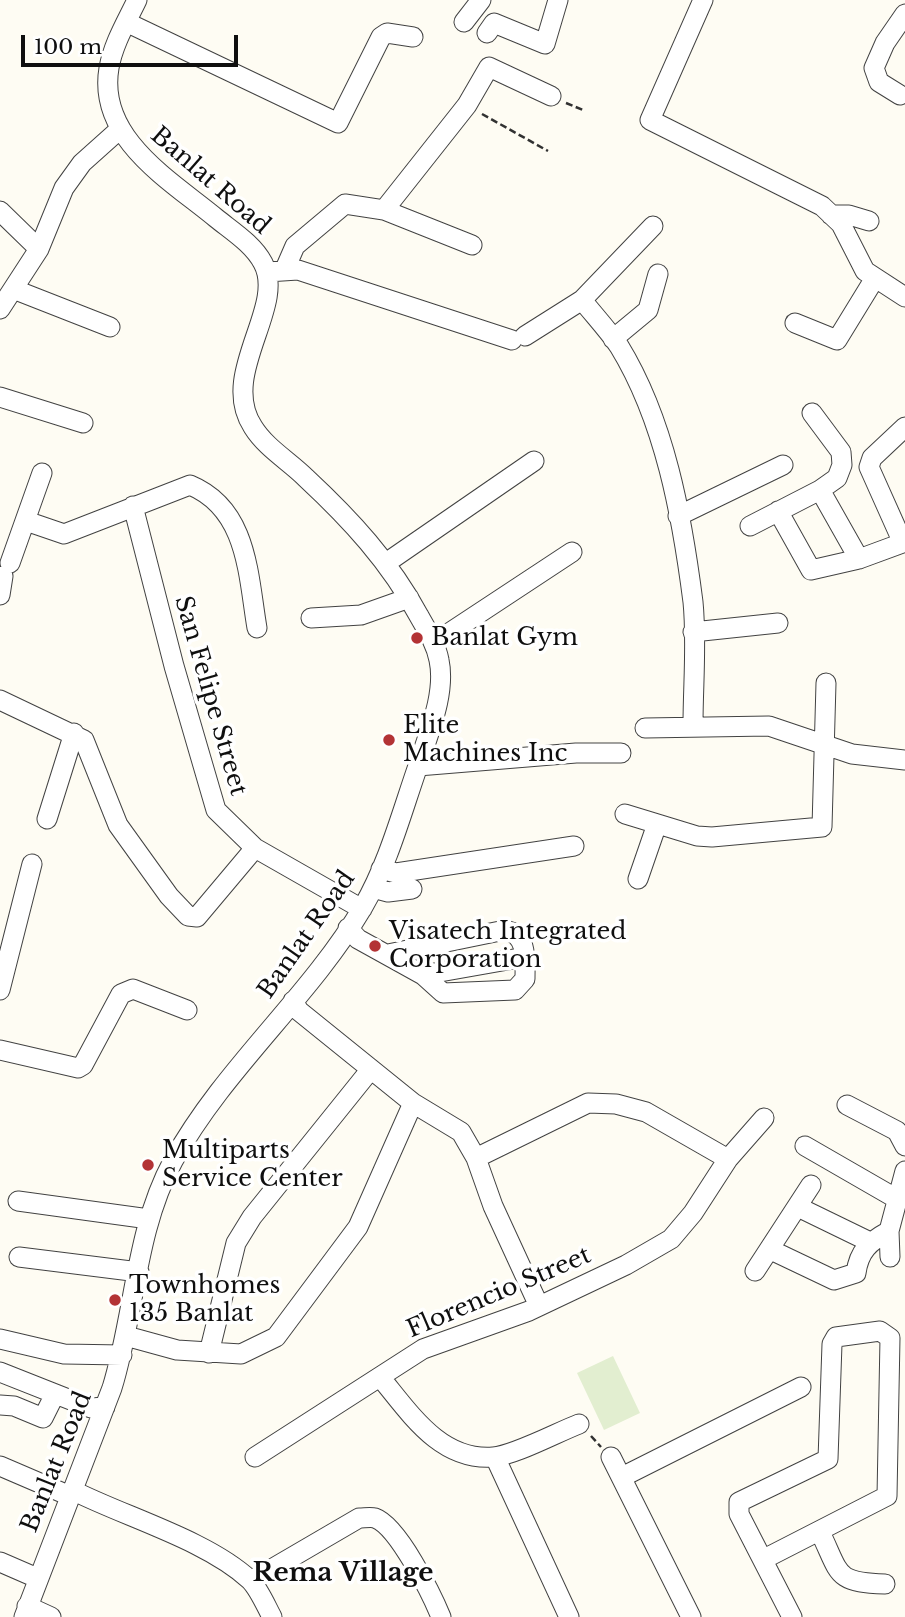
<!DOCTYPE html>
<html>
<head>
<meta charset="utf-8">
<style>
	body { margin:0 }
	#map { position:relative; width:905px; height:1617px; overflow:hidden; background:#fefcf3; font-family:"Libre Baskerville",serif }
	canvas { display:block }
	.scale { position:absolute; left:21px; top:35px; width:217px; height:32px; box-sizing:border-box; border:4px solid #0f0f0f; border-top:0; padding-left:9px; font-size:21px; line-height:24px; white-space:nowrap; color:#0f0f0f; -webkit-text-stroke:5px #fff; paint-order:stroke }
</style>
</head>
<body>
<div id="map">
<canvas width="905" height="1617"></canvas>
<div class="scale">100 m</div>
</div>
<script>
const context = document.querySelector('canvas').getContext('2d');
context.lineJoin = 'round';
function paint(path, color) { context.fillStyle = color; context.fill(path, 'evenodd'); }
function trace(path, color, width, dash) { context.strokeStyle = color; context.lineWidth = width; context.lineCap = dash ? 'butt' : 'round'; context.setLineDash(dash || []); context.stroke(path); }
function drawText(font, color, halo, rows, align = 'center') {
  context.font = font + ' "Libre Baskerville",serif'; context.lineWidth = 7; context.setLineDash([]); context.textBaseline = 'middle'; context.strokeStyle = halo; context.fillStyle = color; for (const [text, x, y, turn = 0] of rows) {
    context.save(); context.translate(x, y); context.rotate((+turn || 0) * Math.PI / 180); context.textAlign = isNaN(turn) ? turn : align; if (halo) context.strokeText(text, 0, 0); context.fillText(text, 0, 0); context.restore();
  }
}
paint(new Path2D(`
	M613 1356 640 1413 604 1430 577 1373Z`), '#e2eed0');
const minor = new Path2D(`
	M703 0 650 120 822 206 841 224 865 271 905 297
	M126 22 338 123 381 37 387 33 413 37
	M464 22 481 0
	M487 33 494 23 545 44 558 0
	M900 95 879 82 874 68 885 43 905 14
	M384 210 467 105 489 67 551 96
	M0 211 39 249
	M831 215H849L869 221
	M285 269 295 246 345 204 384 210 472 245
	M267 272 298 270 512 340
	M13 289 110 327
	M582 300C594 315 608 330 619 346 665 421 682 516 693 602 697 642 693 685 693 725
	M0 309 39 249 64 188 82 163 120 129
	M795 323 837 340 875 278
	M525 336 582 300 653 226
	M613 339 648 310 658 274
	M0 397 83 423
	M812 413 841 452 842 465 837 478 820 490
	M133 506 174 666 216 810 255 848 362 909
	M778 511 811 570 859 559 905 542
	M678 516 783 465
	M26 521 64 534 190 485C248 509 248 575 257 628
	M750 526 820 490 859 559
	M903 543 869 467 872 458 905 427
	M10 563 42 473
	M386 563 534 461
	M0 595 3 576
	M311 618 361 615 409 598
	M693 632 778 623
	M434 643 572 552
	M0 700 84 740 118 825 169 896 188 916 197 917 255 848
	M645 728 769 726 852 754 905 760
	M418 766 576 753H621
	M625 814 697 836 712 837 822 827 826 683
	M47 819 74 733
	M381 869 396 873 574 846
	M638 879 657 824
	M373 888 388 892 412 889
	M348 928 358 939 423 975 443 993 515 990 525 979C525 960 528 934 505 930L388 954
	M423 975 525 957
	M0 990 32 864
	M293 1001 299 1011 413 1103 461 1132 476 1158 493 1206 539 1306
	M0 1050 78 1068 83 1065 121 994 133 989 187 1010
	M847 1105 897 1131 905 1146
	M805 1146 897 1199
	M476 1158 588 1103 616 1104 646 1112 728 1159
	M18 1201 149 1219
	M798 1207 870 1242
	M771 1250 834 1280 856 1273C859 1251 869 1242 889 1231
	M19 1257 139 1272
	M890 1257 889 1231 905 1171
	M755 1271 811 1185
	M126 1336 177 1350 241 1354 276 1337 358 1227 413 1103
	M0 1339 64 1354 122 1355
	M209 1353 236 1243 252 1217 371 1069
	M0 1372 91 1408 105 1407
	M380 1377C410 1413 440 1461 493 1457 513 1456 558 1432 579 1424
	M0 1405 14 1406 43 1418 55 1394
	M255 1457 423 1349 529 1311 626 1265 671 1239 693 1213 728 1159 764 1118
	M495 1457 569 1617
	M611 1457 691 1617
	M0 1466 70 1496
	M622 1477 801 1387
	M72 1490C125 1517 207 1540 250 1580 259 1589 266 1606 272 1617
	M820 1532C841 1575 834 1582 885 1584
	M764 1559 887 1496 890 1338 880 1331 836 1337 832 1344 828 1459 739 1502V1514L792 1617
	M0 1562 37 1578
	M251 1581 359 1518C364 1518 371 1517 375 1518 398 1526 432 1595 441 1617
	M27 1606 51 1617
	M24 1617 112 1388C135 1314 135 1231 173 1161 224 1068 309 998 363 907 389 862 402 811 419 763 429 732 446 693 439 660 436 644 427 630 419 616 390 562 350 519 306 478 289 461 266 448 253 427 218 374 287 307 263 263 253 244 232 231 216 218 170 180 97 138 109 68 113 44 127 21 137 0`);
trace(minor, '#424242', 21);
trace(new Path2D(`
	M566 103 583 110
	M482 114 548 151
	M591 1436 601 1447`), '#313131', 2.5, [7, 3.5]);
trace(minor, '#fff', 19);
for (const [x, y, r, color] of [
	[417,638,7,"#b33335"],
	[389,740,7,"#b33335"],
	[375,946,7,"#b33335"],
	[148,1165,7,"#b33335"],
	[115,1300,7,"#b33335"]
]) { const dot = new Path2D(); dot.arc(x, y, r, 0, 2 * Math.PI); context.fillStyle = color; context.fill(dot); trace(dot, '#fff', 2.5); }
drawText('24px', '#0f0f0f', '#fff', [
	["Banlat Road",210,181,41],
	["San Felipe Street",210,696,74],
	["Banlat Road",307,935,-55],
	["Florencio Street",499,1293,-23],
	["Banlat Road",57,1462,-68]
]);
drawText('24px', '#0f0f0f', '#fff', [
	["Banlat Gym",431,638],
	["Elite",403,726],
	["Machines Inc",403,754],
	["Visatech Integrated",389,932],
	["Corporation",389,960],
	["Multiparts",162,1151],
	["Service Center",162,1179],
	["Townhomes",129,1286],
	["135 Banlat",129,1314]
], 'left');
drawText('bold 26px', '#0f0f0f', '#fff', [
	["Rema Village",343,1574]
]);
</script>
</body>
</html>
